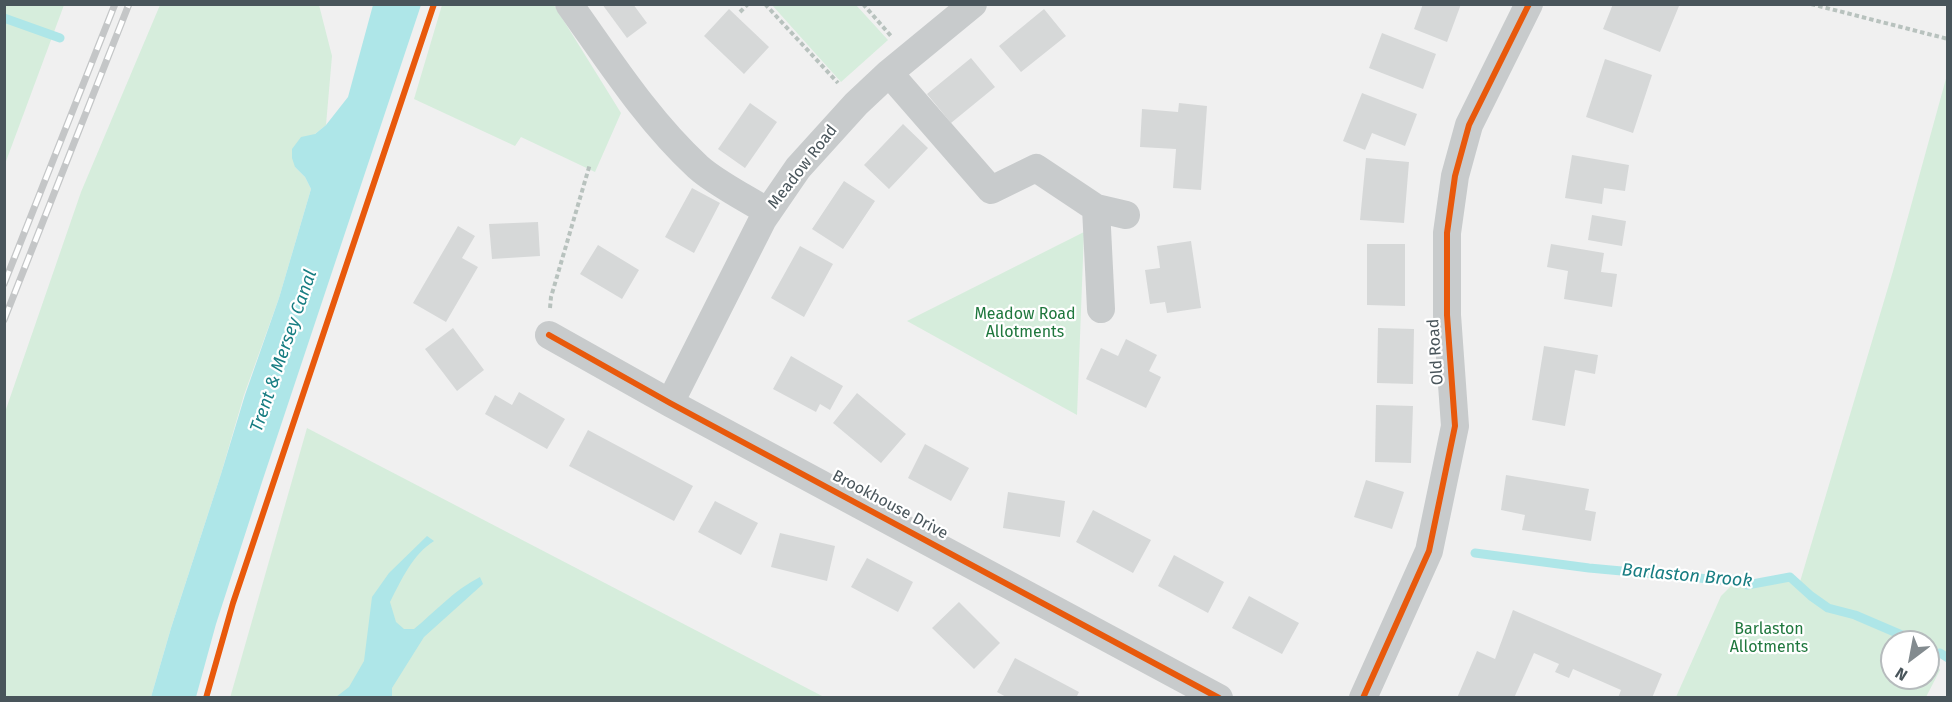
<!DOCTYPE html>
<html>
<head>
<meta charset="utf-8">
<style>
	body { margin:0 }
	#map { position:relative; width:1952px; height:702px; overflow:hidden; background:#f0f0f0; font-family:"Fira Sans",sans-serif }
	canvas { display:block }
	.frame { position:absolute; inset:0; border:6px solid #49555b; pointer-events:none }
	.north { position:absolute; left:1880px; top:630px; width:60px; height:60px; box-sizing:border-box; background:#fff; border:2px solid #b6bbbd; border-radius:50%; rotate:212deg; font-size:16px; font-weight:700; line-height:24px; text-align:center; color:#49555b }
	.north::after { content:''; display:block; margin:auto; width:21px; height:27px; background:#838b8f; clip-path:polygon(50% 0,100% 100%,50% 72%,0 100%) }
</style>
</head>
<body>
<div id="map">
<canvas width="1952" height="702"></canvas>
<div class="frame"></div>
<div class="north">N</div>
</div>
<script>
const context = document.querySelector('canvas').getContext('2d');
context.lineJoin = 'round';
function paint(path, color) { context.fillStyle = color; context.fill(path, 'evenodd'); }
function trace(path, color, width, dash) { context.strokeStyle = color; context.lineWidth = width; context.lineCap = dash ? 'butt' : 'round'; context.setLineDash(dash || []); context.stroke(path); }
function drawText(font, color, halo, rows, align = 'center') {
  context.font = font + ' "Fira Sans",sans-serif'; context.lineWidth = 4.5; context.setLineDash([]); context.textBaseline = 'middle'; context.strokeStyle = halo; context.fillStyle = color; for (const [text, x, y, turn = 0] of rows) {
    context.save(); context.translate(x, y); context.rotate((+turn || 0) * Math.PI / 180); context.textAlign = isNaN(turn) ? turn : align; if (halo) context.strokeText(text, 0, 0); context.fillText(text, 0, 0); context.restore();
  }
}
paint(new Path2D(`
	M5 4 64 5 5 164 4 5Z
	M160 5H319L332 56 326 125 315 134 295 167 305 177 311 189 279 298 244 395 221 474 171 628 151 697H5L4 415 81 192Z
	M442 5H554L621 113 595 172 521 137 515 146 414 99Z
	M772 5H856L888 40 841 82Z
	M1947 75V658L1928 647V642H1892V678H1928V653L1940 670 1926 697H1676L1721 596 1738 579 1747 585 1790 577 1799 585 1893 271Z
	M1084 232 1077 415 907 321Z
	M307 428 824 697 230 698Z`), '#d6eddc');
paint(new Path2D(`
	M373 5H421L263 479 216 624 196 697H151L171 628 221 474 245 395 279 298 311 189 305 177 295 167 292 158V149L301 137 315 134 326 125 348 97Z
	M427 536 434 541C412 555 402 579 390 602L396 622 404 629H414C437 610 453 591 480 577L483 584 424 637 392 688V697H336L349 687 364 661 372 597 389 573Z`), '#aee6e8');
trace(new Path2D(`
	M4 18 60 38
	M1475 553 1589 568 1720 580 1738 579 1747 585 1790 577 1811 596 1828 608 1855 615 1918 642
	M1940 653 1948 658`), '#aee6e8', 9);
paint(new Path2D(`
	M602 4H633L647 23 627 38Z
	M1423 4H1461L1447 42 1414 29Z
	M1613 4H1674L1679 6 1660 52 1603 29Z
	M729 9 769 47 744 74 704 36Z
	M1044 9 1066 36 1021 72 999 46Z
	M1382 33 1436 54 1423 89 1369 68Z
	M971 58 995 87 951 123 927 94Z
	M1605 59 1652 75 1633 133 1586 117Z
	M1362 93 1417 114 1405 146 1372 133 1365 150 1343 141Z
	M750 103 777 122 745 168 718 149Z
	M1179 103 1207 106 1201 190 1173 188 1176 149 1140 147 1142 109 1178 112Z
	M903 124 928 148 889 189 864 165Z
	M1572 155 1629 165 1625 191 1604 188 1602 204 1565 198Z
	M1366 158 1409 162 1404 223 1360 220Z
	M844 181 875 201 843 249 812 229Z
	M692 188 720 203 694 253 665 237Z
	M1592 215 1626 221 1622 246 1588 240Z
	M538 222 540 256 492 259 489 224Z
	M458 226 475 236 462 258 478 267 446 322 413 303Z
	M1191 241 1201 308 1167 313 1165 302 1150 304 1145 270 1160 268 1157 246Z
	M1367 244H1405V306L1367 305Z
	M1551 244 1604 253 1601 272 1617 274 1612 307 1564 299 1568 271 1547 267Z
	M598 245 639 270 622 299 580 274Z
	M800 246 833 264 804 317 771 298Z
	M453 328 484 370 457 391 425 349Z
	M1378 328 1414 329 1413 384 1377 383Z
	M1126 339 1157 355 1149 371 1161 377 1146 408 1086 379 1101 348 1118 356Z
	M1544 346 1598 355 1595 374 1575 370 1565 426 1532 420Z
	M791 356 843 386 830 410 820 404 816 412 773 389Z
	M519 392 565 419 547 449 485 414 495 395 512 405Z
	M857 393 906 434 881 463 833 423Z
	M1376 405 1413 406 1411 463 1375 462Z
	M588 430 693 486 674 521 569 466Z
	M925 444 969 468 951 501 908 478Z
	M1506 475 1589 489 1585 510 1596 512 1591 541 1522 530 1525 515 1501 510Z
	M1366 480 1404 492 1392 529 1354 517Z
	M1008 492 1065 501 1060 537 1003 528Z
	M715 501 758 523 741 555 698 532Z
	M1093 510 1151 540 1133 573 1076 542Z
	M780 533 835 546 827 581 771 567Z
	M1174 555 1224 582 1208 613 1158 586Z
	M867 558 913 582 898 612 851 587Z
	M1249 596 1299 623 1282 654 1232 628Z
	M959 602 1000 643 974 669 932 628Z
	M1513 610 1662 674 1652 698H1618L1621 690 1573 669 1569 678 1555 672 1559 664 1534 653 1514 698H1457L1477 651 1495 659Z
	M1015 658 1079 692 1076 698H1008L997 692Z`), '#d6d8d8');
trace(new Path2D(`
	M765 4 838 83
	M863 4 891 36
	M1811 4 1948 39
	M740 12 748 4
	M550 308 551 297 590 164`), '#b8c2be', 4, [4.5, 3]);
trace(new Path2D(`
	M569 4C609 60 647 120 698 167 717 184 746 198 768 212
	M889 73 991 190 1036 168 1096 208 1126 215
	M1096 208 1101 309
	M549 335 670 403 1219 698
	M670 403 763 219 798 168 856 104 889 73 973 4
	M1363 698 1429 551 1455 426 1447 315V233L1455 176 1469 125 1529 4`), '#c8cbcc', 28);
const rail = new Path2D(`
	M4 284 115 4
	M4 320 129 4`);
trace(rail, '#c4c6c7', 7);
trace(rail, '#fff', 4.5, [14]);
trace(new Path2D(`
	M549 335 670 403 1219 698
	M206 698 233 603 434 4
	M1363 698 1429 551 1455 426 1447 315V233L1455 176 1469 125 1529 4`), '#e8590c', 6);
drawText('16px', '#49555b', '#fff', [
	["Meadow Road",803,167,-52],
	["Old Road",1436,352,-94],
	["Brookhouse Drive",890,505,28]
]);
drawText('16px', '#1f773d', '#fff', [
	["Meadow Road",1025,315],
	["Allotments",1025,333],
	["Barlaston",1769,630],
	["Allotments",1769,648]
]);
drawText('italic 18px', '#177d82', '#fff', [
	["Trent & Mersey Canal",284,351,-71],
	["Barlaston Brook",1687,576,5]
]);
</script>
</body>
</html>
